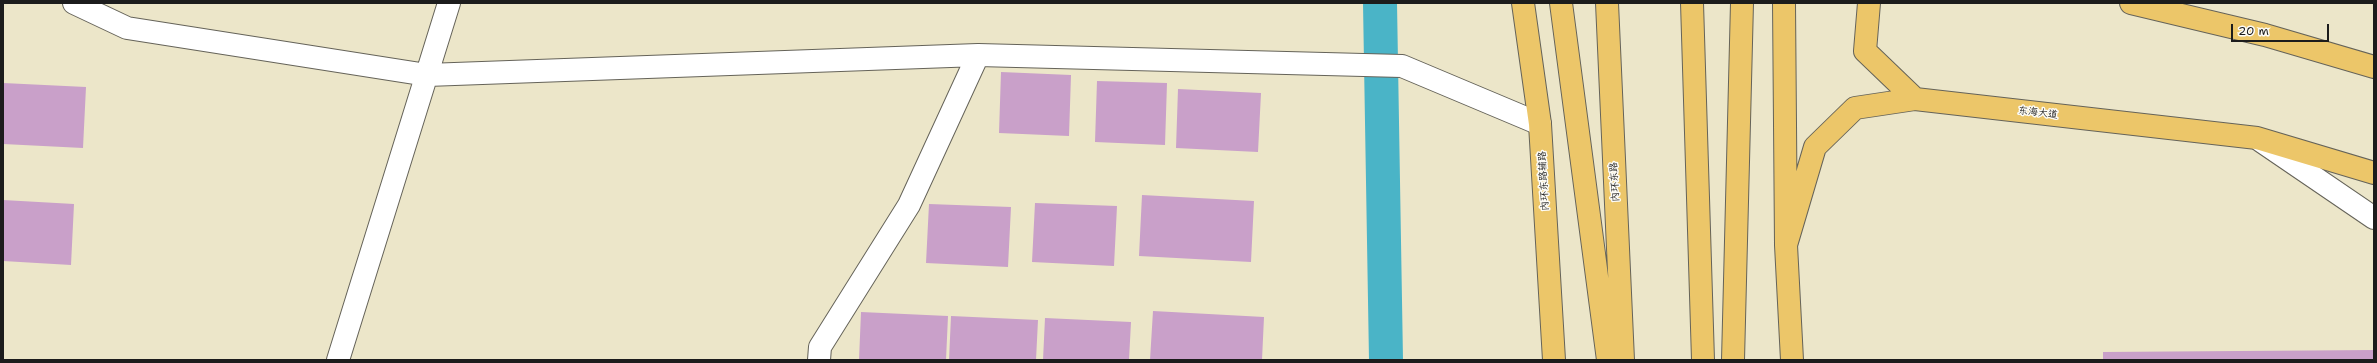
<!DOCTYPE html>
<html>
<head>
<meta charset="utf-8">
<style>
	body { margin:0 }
	#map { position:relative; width:2377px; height:363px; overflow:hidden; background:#ece6c9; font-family:"Shantell Sans",sans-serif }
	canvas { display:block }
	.frame { position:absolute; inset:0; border:4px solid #1c1c1c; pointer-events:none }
	.scale { position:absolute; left:2231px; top:24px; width:98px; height:18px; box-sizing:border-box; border:2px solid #1c1c1c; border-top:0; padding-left:5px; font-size:12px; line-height:14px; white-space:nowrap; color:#1c1c1c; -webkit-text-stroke:3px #fdfcf7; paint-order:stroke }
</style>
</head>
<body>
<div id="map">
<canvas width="2377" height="363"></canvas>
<div class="frame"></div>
<div class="scale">20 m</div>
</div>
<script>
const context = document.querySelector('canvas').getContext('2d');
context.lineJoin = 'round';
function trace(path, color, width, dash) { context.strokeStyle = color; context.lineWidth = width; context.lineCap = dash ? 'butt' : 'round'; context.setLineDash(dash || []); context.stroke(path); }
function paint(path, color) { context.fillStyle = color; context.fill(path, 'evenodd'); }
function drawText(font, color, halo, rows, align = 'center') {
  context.font = font + ' "Shantell Sans","LXGW WenKai TC",sans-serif'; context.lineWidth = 3; context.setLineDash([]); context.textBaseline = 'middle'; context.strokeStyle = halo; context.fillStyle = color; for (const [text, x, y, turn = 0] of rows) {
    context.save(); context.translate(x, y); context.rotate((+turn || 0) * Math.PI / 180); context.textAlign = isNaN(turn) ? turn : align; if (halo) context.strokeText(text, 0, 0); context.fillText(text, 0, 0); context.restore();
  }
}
trace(new Path2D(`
	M1380 3 1386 360`), '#4ab4c7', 34);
paint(new Path2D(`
	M1001 72 1071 75 1069 136 999 133Z
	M1097 81 1167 83 1165 145 1095 142Z
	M3 83 86 87 83 148 3 144Z
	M1178 89 1261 93 1258 152 1176 148Z
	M1142 195 1254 201 1251 262 1139 256Z
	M3 200 74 204 71 265 3 261Z
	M1035 203 1117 206 1114 266 1032 262Z
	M929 204 1011 207 1008 267 926 263Z
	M1153 311 1264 317 1262 360H1150Z
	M861 312 948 316 946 360H859Z
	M951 316 1038 320 1036 360H949Z
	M1045 318 1131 322 1129 360H1043Z
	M2374 350V360H2103V352Z`), '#c9a0c9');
const minor = new Path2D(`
	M74 3 127 28 427 75 978 55 1402 66 1540 124
	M338 360 449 3
	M819 360 820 347 909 205 978 55`);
const tertiary = new Path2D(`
	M2261 141 2374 218`);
const primary = new Path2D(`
	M1523 3 1540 124 1554 360
	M1784 3 1786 245 1792 360
	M1869 3 1865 51 1915 99
	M2131 3 2265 35 2374 67
	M1786 245 1815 147 1855 108 1915 99 2257 138 2374 173`);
const trunk = new Path2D(`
	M1561 3 1608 360
	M1607 3 1623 360
	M1692 3 1703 360
	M1733 360 1742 3`);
trace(minor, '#656359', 24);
trace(tertiary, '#656359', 24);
trace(primary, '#656359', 24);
trace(trunk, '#656359', 24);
trace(minor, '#fff', 22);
trace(tertiary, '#fff', 22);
trace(primary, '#ecc669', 22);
trace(trunk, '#ecc669', 22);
drawText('10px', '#1c1c1c', '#fdfcf7', [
	["东海大道",2038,113,7],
	["内环东路辅路",1544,181,-93],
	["内环东路",1615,182,-93]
]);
</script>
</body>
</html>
